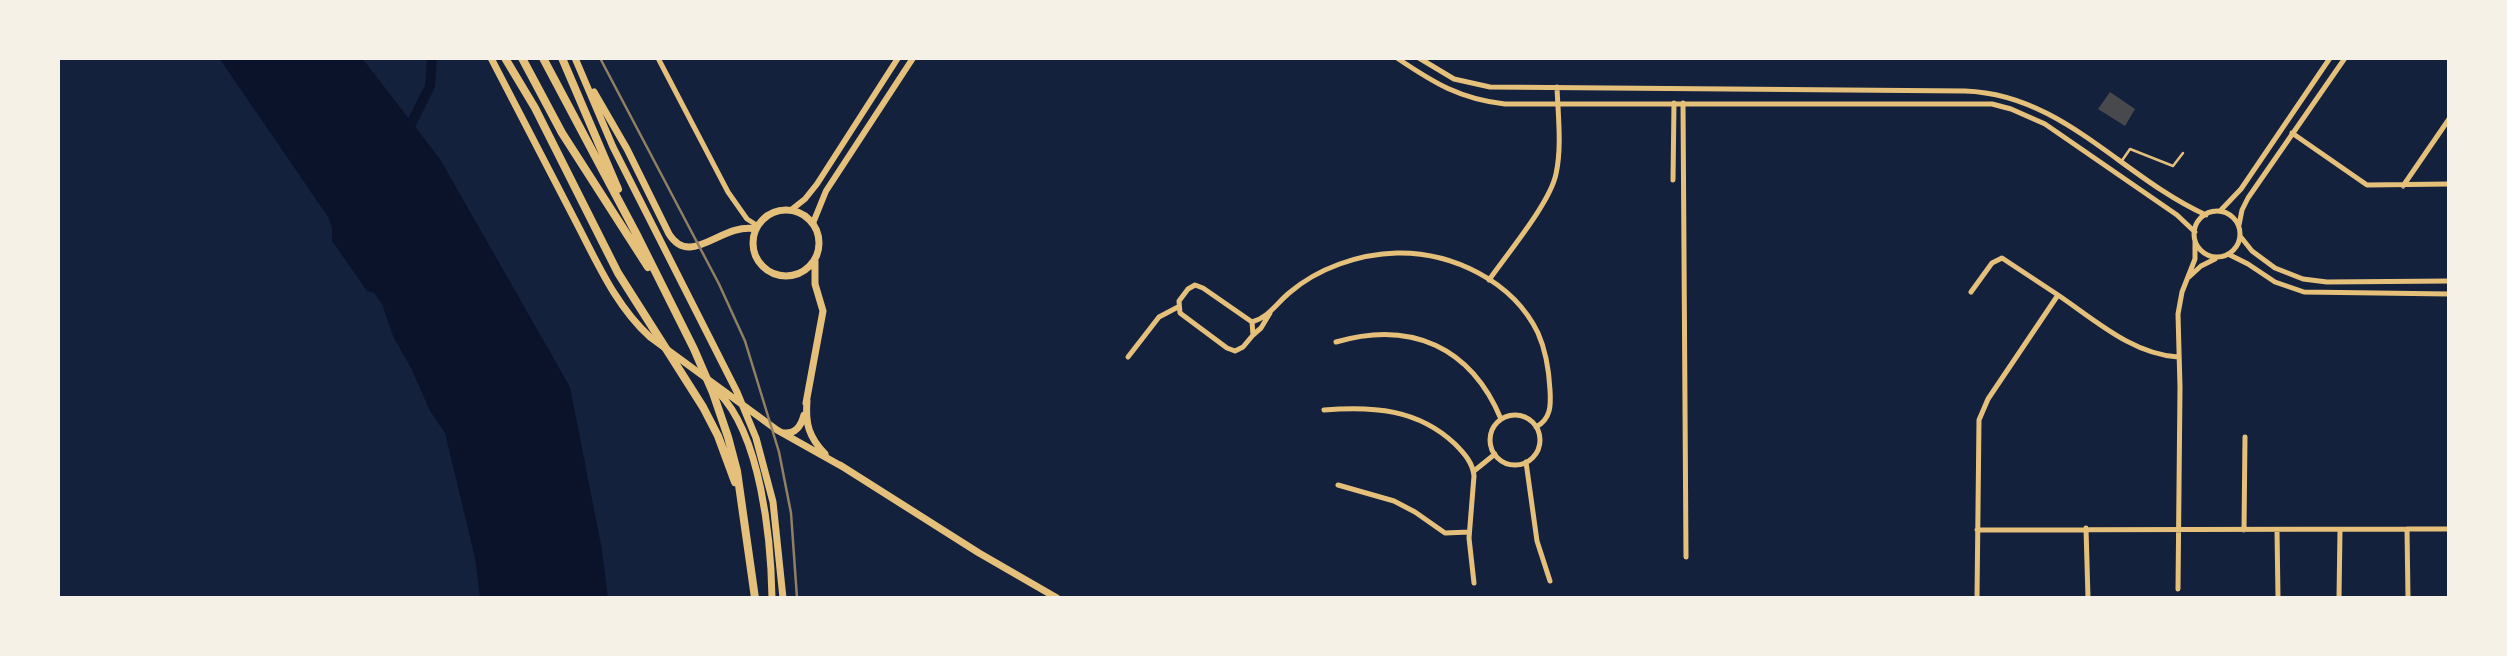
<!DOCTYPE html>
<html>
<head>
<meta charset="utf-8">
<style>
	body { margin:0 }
	#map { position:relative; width:2507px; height:656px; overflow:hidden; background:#14213d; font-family:Poppins,sans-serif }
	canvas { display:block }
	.frame { position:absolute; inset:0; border:60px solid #f6f1e7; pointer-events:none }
</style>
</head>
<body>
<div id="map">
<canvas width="2507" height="656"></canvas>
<div class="frame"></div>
</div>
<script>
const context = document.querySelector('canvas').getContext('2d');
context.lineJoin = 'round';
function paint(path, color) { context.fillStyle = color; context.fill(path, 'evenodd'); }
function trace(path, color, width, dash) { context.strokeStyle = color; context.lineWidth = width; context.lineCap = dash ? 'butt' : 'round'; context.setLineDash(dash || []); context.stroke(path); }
paint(new Path2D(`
	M219 58H362L440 159 570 387 602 550 608 598H480L475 558 445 433 430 411 411 368 393 336 382 304 374 293 367 291 332 241V228L328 217Z`), '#0b132b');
trace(new Path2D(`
	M406 134 430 86 432 58`), '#0b132b', 10);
paint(new Path2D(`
	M2110 92 2135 109 2125 126 2098 109Z`), '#48494c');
trace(new Path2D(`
	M2121 162 2130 149 2173 166 2183 153`), '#e5c07b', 2.5);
trace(new Path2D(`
	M658 58 728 192 747 219 758 226
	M1397 58C1434 83 1460 99 1505 104H1992L2011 109 2045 124 2177 215 2195 232
	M1419 58 1454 79 1490 87 1965 91C2062 94 2122 177 2206 215
	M1683 103 1686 557
	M2292 133 2367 185 2449 184
	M1673 180 1674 103
	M2403 186 2449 119
	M2220 211 2241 189 2330 58
	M2194 234a23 23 0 1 1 46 0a23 23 0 1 1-46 0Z
	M2239 225 2242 210 2248 198 2345 58
	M2240 236 2252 251 2275 268 2303 279 2327 282 2449 281
	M2228 254 2248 264 2275 282 2304 292 2449 294
	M2189 277 2201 266 2215 259
	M1489 280C1507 254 1550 203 1556 174 1562 147 1558 115 1557 87
	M1195 285 1203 288 1252 322 1253 335 1243 347 1235 351 1227 348 1180 313 1179 301 1188 289Z
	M1971 292 1992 263 2002 258 2058 295
	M1252 322C1269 317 1276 304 1289 293 1318 268 1359 254 1397 253 1452 252 1513 281 1538 333 1546 351 1549 370 1550 390 1551 405 1551 419 1536 427
	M1253 335 1261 328 1270 313
	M1336 342C1411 320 1471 347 1501 419
	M1128 357 1159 317 1178 307
	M1324 410C1373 406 1418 409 1455 444 1464 453 1473 463 1474 476L1469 538 1474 583
	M1490 440a25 25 0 1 1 50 0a25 25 0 1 1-50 0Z
	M1526 462 1537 541 1550 581
	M1474 471 1495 454
	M1338 485 1394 501 1415 512 1445 533 1469 532
	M2086 528 2088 598
	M1977 530 2407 529
	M2244 530 2245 437
	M2277 530 2278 598
	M2178 589 2180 387 2178 314 2182 292 2195 259V241
	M1977 598 1979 420 1988 399 2058 295C2095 320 2132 354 2178 357
	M2339 598 2340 530
	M2408 598 2407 529H2449`), '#e5c07b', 5);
trace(new Path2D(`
	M791 210 805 199 817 184 898 58
	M813 223 826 191 913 58`), '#e5c07b', 6);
trace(new Path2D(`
	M491 58C519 112 547 166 575 220 597 262 615 305 650 337L777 430 843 467
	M575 58 613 147 737 392 756 438 773 502 783 598
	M594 92 627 149 669 234C691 269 721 222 756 229
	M753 243a33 33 0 1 1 66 0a33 33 0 1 1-66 0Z
	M718 392C761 435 771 539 772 598
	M807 401C805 424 809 437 825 454
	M806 403 823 311 815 284V261
	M784 433C796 434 801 426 804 415
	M840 465 979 553 1057 598`), '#e5c07b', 7);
trace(new Path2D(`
	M505 58 535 108 618 273 703 407 718 436 735 482
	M522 58 562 133 648 267
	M543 58 638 237 694 349 713 393 728 437 737 471 755 598
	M562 58 618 189`), '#e5c07b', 8);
trace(new Path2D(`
	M600 58 719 284 745 341 779 452 791 513 797 598`), '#918062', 2.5);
</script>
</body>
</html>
